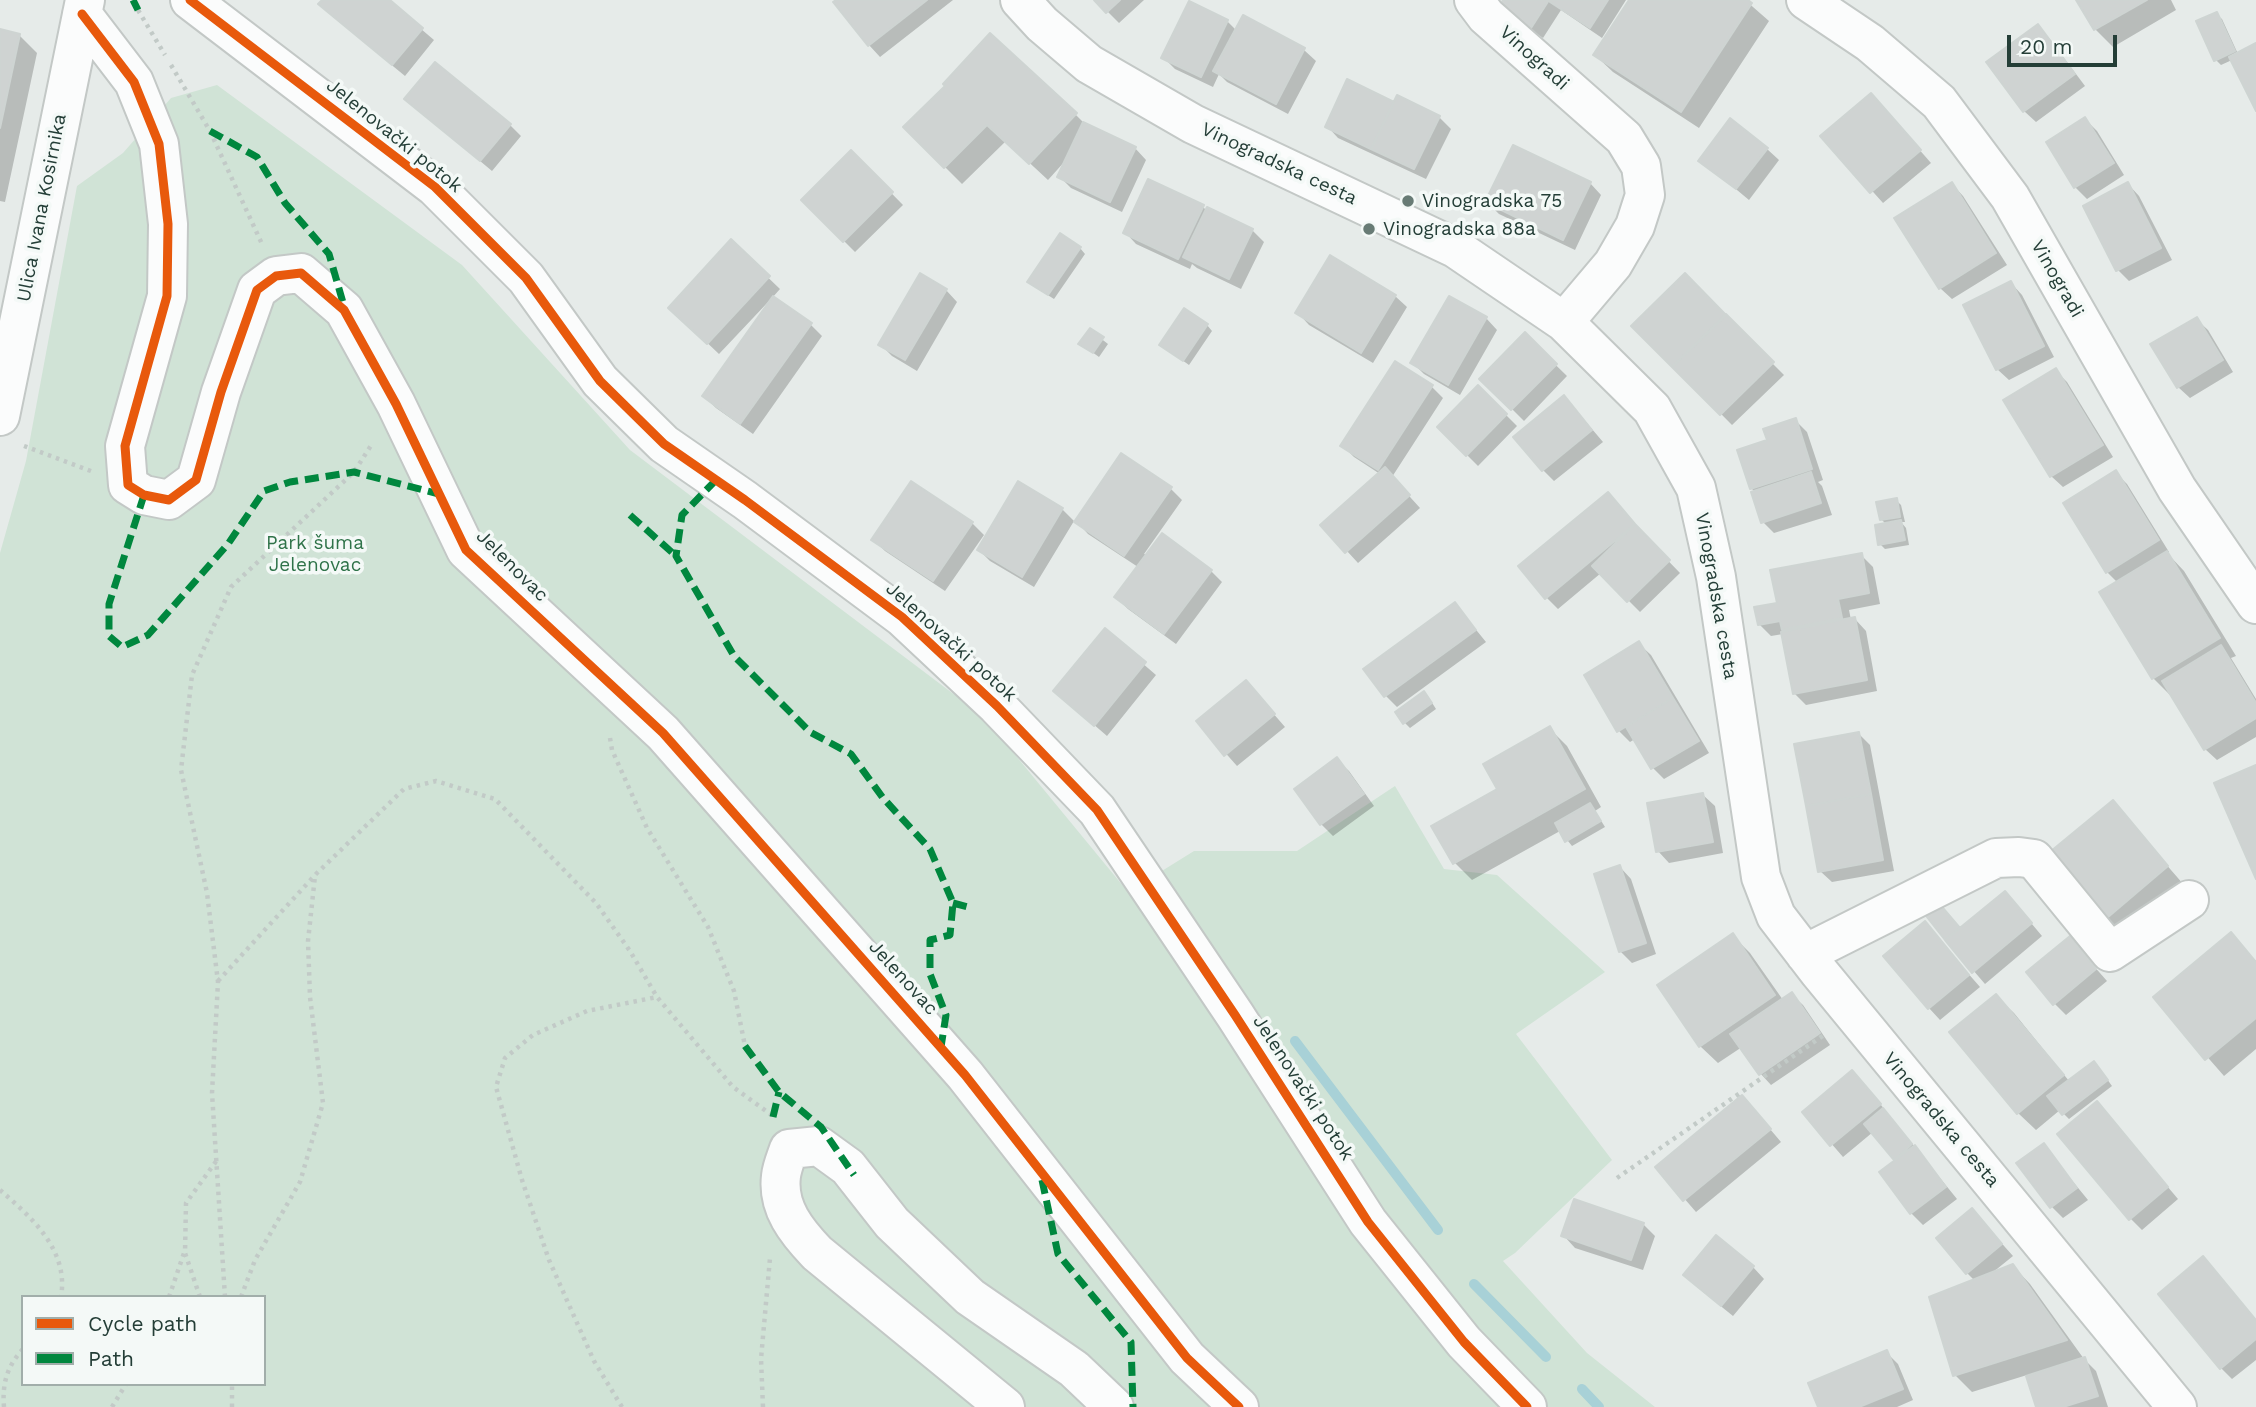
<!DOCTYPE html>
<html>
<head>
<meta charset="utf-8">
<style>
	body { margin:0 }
	#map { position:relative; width:2256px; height:1407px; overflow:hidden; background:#e6ebe9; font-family:"Work Sans",sans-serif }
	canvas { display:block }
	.legend { position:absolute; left:21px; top:1295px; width:245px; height:91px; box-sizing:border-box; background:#f4f9f7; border:2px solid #a1aeaa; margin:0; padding:9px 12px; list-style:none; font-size:21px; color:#243e37 }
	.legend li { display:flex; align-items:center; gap:14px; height:35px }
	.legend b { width:35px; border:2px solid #a1aeaa }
	.scale { position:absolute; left:2007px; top:35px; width:110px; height:32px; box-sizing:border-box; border:4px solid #243e37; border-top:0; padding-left:9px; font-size:21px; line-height:24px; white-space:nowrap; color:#243e37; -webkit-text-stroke:5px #f4f9f7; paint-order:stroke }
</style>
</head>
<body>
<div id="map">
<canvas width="2256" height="1407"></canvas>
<ul class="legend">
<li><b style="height:9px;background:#e8590c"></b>Cycle path</li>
<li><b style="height:9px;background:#00873e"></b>Path</li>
</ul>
<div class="scale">20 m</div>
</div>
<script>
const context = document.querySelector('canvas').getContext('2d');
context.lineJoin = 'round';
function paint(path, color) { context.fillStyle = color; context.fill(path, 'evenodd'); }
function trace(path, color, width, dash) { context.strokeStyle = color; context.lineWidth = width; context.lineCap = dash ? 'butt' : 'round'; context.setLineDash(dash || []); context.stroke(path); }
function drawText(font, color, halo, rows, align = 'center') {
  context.font = font + ' "Work Sans",sans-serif'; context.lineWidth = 7; context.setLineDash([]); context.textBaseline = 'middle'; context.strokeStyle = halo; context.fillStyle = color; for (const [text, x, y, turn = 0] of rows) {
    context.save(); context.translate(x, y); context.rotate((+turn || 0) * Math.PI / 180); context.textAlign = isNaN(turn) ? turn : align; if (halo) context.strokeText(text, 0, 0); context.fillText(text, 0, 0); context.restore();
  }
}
paint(new Path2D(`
	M217 85 462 265 630 450 984 717 1128 892 1194 851H1297L1395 786 1444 869 1497 875 1605 972 1516 1034 1612 1160 1515 1253 1503 1261 1587 1353 1655 1407H0V553L26 461 77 186 123 153 171 98ZM23 1297H264V1384H23Z`), '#d0e3d6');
paint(new Path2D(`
	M324 0H387L434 40 405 76 332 16Z
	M835 0H953L880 57 869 45Z
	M1096 0H1144L1119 23Z
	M1506 0H1626L1602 38 1561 10 1543 38 1513 18Z
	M1631 0H1745L1769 21 1699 128 1613 72 1595 55Z
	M2078 0H2171L2176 10 2113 47 2095 29Z
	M1189 4 1227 21 1237 31 1244 18 1304 50 1316 61 1288 114 1227 82 1219 74 1213 87 1175 69 1163 57Z
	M2216 14 2222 19 2238 54 2256 45V108L2232 60 2221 65 2216 60Z
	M2038 27 2049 38 2085 86 2036 122 2024 111Z
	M0 31 19 35 37 53 5 202 0 201Z
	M406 99 510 125 521 136 492 171Z
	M1395 104 1439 117 1451 129 1426 179 1338 138 1327 126Z
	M1882 107 1931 163 1883 203 1823 136Z
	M1075 114 1087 126 1135 148 1146 160 1122 212 1071 188 1059 176 1066 160 1048 180 1006 141 962 184 905 127Z
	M2085 119 2097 131 2124 175 2087 199 2075 187Z
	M1767 149 1779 160 1749 200 1701 160Z
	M851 152 903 205 855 252 803 200Z
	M1590 183 1601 195 1575 250 1499 214 1487 202Z
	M1952 184 1963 196 2007 265 1952 299 1940 288Z
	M2128 184 2139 196 2172 260 2129 281 2118 270Z
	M1203 207 1207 211 1252 230 1264 242 1241 289 1197 268 1192 264 1190 269 1136 244 1125 232Z
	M731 242 780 289 772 298 811 325 822 336 753 434 716 408 704 396 772 301 770 300 719 354 682 319Z
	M1080 248 1085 254 1054 299 1035 287Z
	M1685 276 1784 375 1732 425 1634 326Z
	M2011 283 2022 295 2054 357 2009 380 1997 369Z
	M946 290 957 302 917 371 892 356 880 344Z
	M1395 296 1407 307 1373 363 1309 325 1298 313Z
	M1486 318 1497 330 1460 395 1424 374 1413 363Z
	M2196 319 2208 330 2233 372 2190 398 2178 387Z
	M1207 325 1212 331 1189 365 1161 345Z
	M1090 330 1108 344 1099 357 1081 344Z
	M1525 335 1567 376 1524 421 1482 379Z
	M1396 364 1432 387 1443 398 1392 477 1420 508 1358 563 1347 551 1380 474 1354 457 1343 446Z
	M2055 370 2067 382 2113 457 2063 487 2051 476Z
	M1478 387 1517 426 1478 466 1439 427Z
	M1575 409 1603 442 1554 481 1543 470Z
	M1795 420 1807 432 1823 480 1818 482 1822 486 1832 515 1774 533 1763 522 1755 492 1751 488 1769 441Z
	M2115 472 2127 484 2169 552 2167 553 2184 571 2236 656 2231 658 2256 699V737L2217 760 2205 749 2172 694 2170 695 2153 678 2118 583 2107 572Z
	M1019 483 1062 509 1074 521 1034 587 990 561 979 550Z
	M1170 488 1182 500 1144 554 1211 571 1222 582 1176 644 1128 609 1116 597 1138 567 1088 534 1077 522Z
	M1896 500 1901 505 1905 522H1901L1906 528 1909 545 1885 549 1880 544 1887 525 1881 519Z
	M1619 506 1646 538 1680 573 1640 612 1601 573 1558 609 1546 597Z
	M972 523 984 535 945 591 885 551 874 540Z
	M1861 555 1873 567 1880 604 1849 610 1851 620 1855 619 1866 631 1877 691 1806 705 1794 693 1783 634 1771 636 1759 624 1779 605Z
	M1455 604 1486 642 1397 707 1385 695Z
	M1105 631 1156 675 1107 736 1055 691Z
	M1639 644 1651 655 1709 753 1664 779 1653 768 1635 739 1630 742 1619 731Z
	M1246 682 1285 727 1237 766 1198 722Z
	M1429 698 1436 709 1410 728 1405 723Z
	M1549 728 1567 746 1601 807 1595 811 1605 827 1572 846 1560 831 1472 880 1455 863 1434 827 1499 790Z
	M1859 734 1870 745 1894 871 1832 882 1820 871Z
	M1337 760 1349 771 1374 806 1333 836 1321 824Z
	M1703 795 1715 806 1723 853 1669 863 1658 851Z
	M2112 802 2184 885 2119 939 2102 922Z
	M1620 867 1631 879 1656 954 1632 963 1620 951Z
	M2016 905 2042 936 1985 984 1948 941 1960 930Z
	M1925 924 1980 987 1940 1020 1929 1008Z
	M2231 934 2256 961V1049L2224 1076 2155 997Z
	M1733 936 1750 953 1783 1000 1791 994 1803 1005 1830 1045 1771 1085 1760 1073 1742 1047 1718 1063 1700 1046Z
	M2070 939 2107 981 2066 1015 2054 1003Z
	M1996 996 2014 1013 2069 1081 2099 1068 2112 1086 2069 1119 2060 1110 2036 1130 2018 1113Z
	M1864 1084 1957 1199 1923 1225 1911 1213 1881 1173 1897 1161 1873 1132 1843 1157 1804 1112Z
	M2097 1103 2178 1199 2142 1230 2130 1218Z
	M1753 1109 1781 1142 1696 1212 1657 1167Z
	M2043 1145 2088 1200 2063 1218 2052 1207 2019 1163Z
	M1972 1210 2013 1256 1992 1273 2013 1266 2030 1284 2084 1359 2096 1371 2108 1407H2038L2027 1375 1972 1392 1955 1375 1975 1281 1967 1273Z
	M1643 1224 1655 1236 1643 1270 1575 1248 1564 1236Z
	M1753 1267 1764 1279 1733 1316 1697 1287Z
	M2256 1320V1360L2232 1379 2221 1368Z
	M1886 1352 1898 1364 1913 1400 1897 1407H1820Z`), '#0003');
trace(new Path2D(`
	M1295 1041 1438 1230
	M1474 1284 1546 1357
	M1582 1389 1599 1407`), '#a8d1d7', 10);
const building = new Path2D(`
	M322 0H390L423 28 392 65 318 4Z
	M836 0H927L868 46 833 2Z
	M1094 0H1120L1106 13Z
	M1503 0H1549L1531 28 1499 7Z
	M1551 0H1608L1590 28 1550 2Z
	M1629 0H1748L1752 3 1681 112 1593 55Z
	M2076 0H2147L2094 30Z
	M1189 1 1228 20 1201 77 1161 58Z
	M2217 12 2235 51 2214 61 2196 21Z
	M1243 15 1305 48 1276 104 1213 71Z
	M2038 24 2075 74 2023 112 1986 62Z
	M0 29 20 34 0 128Z
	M990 33 1077 113 1029 164 987 125 944 168 903 127 945 86 943 84Z
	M2256 43V111L2229 57Z
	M435 62 511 124 480 161 404 99Z
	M1347 79 1394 102 1371 149 1325 127Z
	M1871 93 1921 150 1870 193 1820 136Z
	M1397 95 1440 116 1414 169 1371 149Z
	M2085 117 2114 163 2074 188 2046 142Z
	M1730 118 1768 148 1736 189 1698 161Z
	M1083 122 1136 147 1110 202 1057 177Z
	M1513 145 1591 182 1563 240 1485 202Z
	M851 150 893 192 843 242 801 200Z
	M1148 179 1204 205 1178 259 1123 233Z
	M1952 182 1996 253 1939 289 1894 218Z
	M2128 182 2161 248 2116 271 2083 206Z
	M1207 207 1253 229 1229 279 1183 257Z
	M1060 233 1081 247 1048 295 1027 282Z
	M731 239 770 276 707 344 668 308Z
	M1330 255 1396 295 1361 353 1295 313Z
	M920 273 947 289 905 360 878 345Z
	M1685 273 1726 315 1672 367 1631 326Z
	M2011 281 2044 346 1996 370 1963 305Z
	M773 296 812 323 740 424 702 396Z
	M1449 296 1487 317 1448 385 1410 363Z
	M1184 308 1208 324 1183 361 1159 345Z
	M1726 314 1774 362 1720 415 1672 367Z
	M2197 317 2223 360 2177 388 2150 344Z
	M1090 328 1104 337 1093 353 1078 344Z
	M1525 332 1557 364 1511 410 1479 379Z
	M1395 361 1433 385 1378 470 1340 446Z
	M2056 368 2103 445 2050 477 2003 400Z
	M1478 385 1507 414 1466 456 1437 427Z
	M1564 395 1592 430 1542 471 1513 437Z
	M1796 418 1812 469 1750 489 1737 450 1767 440 1763 429Z
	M1121 453 1172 487 1124 556 1074 522Z
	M1385 467 1410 495 1345 553 1320 525Z
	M2116 470 2159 540 2106 573 2063 503Z
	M1811 472 1821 503 1761 523 1751 492Z
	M911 481 973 522 933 581 871 540Z
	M1018 481 1063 508 1022 577 977 550Z
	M1608 492 1635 524 1545 599 1518 566Z
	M1897 498 1900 517 1880 520 1876 502Z
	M1901 520 1905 540 1878 545 1875 525Z
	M1635 524 1670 560 1627 602 1592 566Z
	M1162 533 1212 570 1164 634 1114 597Z
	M2167 551 2220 638 2152 679 2099 592Z
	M1862 553 1869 593 1838 599 1842 618 1782 630 1780 621 1758 625 1754 607 1777 603 1770 570Z
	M1455 602 1476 630 1384 697 1363 669Z
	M1855 617 1867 680 1793 694 1781 632Z
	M1105 628 1146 662 1094 726 1053 691Z
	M1639 641 1673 698 1617 732 1584 675Z
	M2221 645 2256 703V718L2204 750 2162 681Z
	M1246 680 1275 714 1224 756 1196 721Z
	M1424 691 1432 703 1403 724 1395 712Z
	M1673 698 1699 741 1651 769 1626 727Z
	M1550 726 1585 789 1453 864 1431 826 1497 789 1483 764Z
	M1859 732 1871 794 1806 806 1794 744Z
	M1337 757 1364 794 1320 825 1294 789Z
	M2256 765V879L2214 783Z
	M1703 793 1713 842 1656 852 1647 803Z
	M1871 794 1883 860 1818 872 1806 806Z
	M2113 800 2168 866 2101 923 2045 856Z
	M1590 803 1601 821 1565 842 1555 823Z
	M1620 865 1646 943 1619 952 1594 874Z
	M2005 891 2032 923 1972 973 1945 940Z
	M1937 901 1960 928 1945 940 1923 912Z
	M1925 921 1969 975 1928 1009 1883 956Z
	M2231 932 2256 962V1018L2205 1060 2153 997Z
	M1733 933 1775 995 1699 1047 1657 985Z
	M2070 936 2096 969 2053 1005 2026 972Z
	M1792 992 1820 1033 1759 1075 1730 1034Z
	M1996 994 2064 1075 2017 1114 1949 1032Z
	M2094 1061 2108 1080 2062 1115 2047 1096Z
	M1852 1070 1881 1104 1830 1146 1802 1112Z
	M1742 1095 1771 1129 1683 1201 1655 1167Z
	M2097 1101 2168 1187 2129 1220 2057 1134Z
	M1883 1108 1912 1144 1894 1160 1864 1124Z
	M2044 1143 2077 1188 2050 1208 2016 1163Z
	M1915 1145 1946 1187 1910 1214 1879 1172Z
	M1574 1199 1644 1223 1631 1260 1561 1236Z
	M1972 1208 2002 1244 1966 1274 1936 1238Z
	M1716 1235 1754 1266 1721 1306 1683 1275Z
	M2203 1256 2256 1320V1339L2220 1369 2158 1294Z
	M2013 1264 2067 1340 1953 1376 1929 1297Z
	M1887 1350 1903 1389 1859 1407H1818L1808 1383Z
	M2085 1357 2098 1396 2063 1407H2036L2026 1376Z`);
paint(building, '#cfd3d2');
trace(building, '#ced4d2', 2);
const minor = new Path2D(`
	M190 0 435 187 526 278 600 381 664 444 745 500 902 617 997 706 1097 810 1235 1015 1368 1222 1464 1342 1527 1407
	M1020 0 1042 24 1089 64 1193 124 1455 248 1564 322 1652 409 1696 488 1716 577 1761 877 1776 916 1819 972 2177 1407
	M1474 0 1486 16 1624 138 1641 166 1645 195 1635 226 1613 264 1564 322
	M1806 0 1870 43 1939 102 2010 197 2177 489 2256 604
	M82 14 134 82 159 144 168 224 167 296 125 446 128 485 144 495 169 500 196 480 221 392 257 290 276 276 301 273 344 310 396 404 466 550 663 733 965 1075 1187 1358 1239 1407
	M0 416 85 0
	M1805 954 1996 858 2019 857 2034 859 2110 952 2189 900
	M1005 1407 817 1253C797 1232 777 1208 781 1176 782 1167 786 1158 789 1149L819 1146 848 1167 892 1223 970 1297 1074 1369 1114 1407`);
trace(minor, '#c3c8c6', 42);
trace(new Path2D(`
	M138 10 165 55
	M171 65 210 131 262 244
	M24 446 91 471
	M610 738 612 750 647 828 708 927 734 991 745 1046
	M218 981 316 874 404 789 436 781 495 799 596 903 630 951 657 997 733 1087 773 1116
	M1617 1178 1824 1035
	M0 1190C32 1218 69 1250 61 1297
	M169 1297 184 1253
	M200 1297 185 1253 186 1203 217 1160
	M225 1297 212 1093 218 982 207 893 181 770 192 675 231 587 354 472 372 444
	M241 1297 255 1260 300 1182 323 1103 310 997 308 941 315 876
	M4 1407C2 1384 7 1366 23 1349
	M112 1407 126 1384
	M232 1407V1384
	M622 1407 594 1361 549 1260 522 1180 496 1087 505 1058 533 1035 587 1011 657 997
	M763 1407 761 1359 770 1258`), '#c2cac7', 4.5, [3.5, 5]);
trace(minor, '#fbfcfc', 38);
trace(new Path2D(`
	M133 0 138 10
	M210 131 257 157 285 203 329 254 344 306
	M716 480 682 515 676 556 734 656 810 732 851 754 883 798 930 849 953 903 950 935 930 940V974L946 1015 941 1047
	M144 495 109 604V636L122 647 148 635 228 544 264 491 290 482 354 472 439 494
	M630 515 676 556
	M953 903 972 908
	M745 1046 779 1092 821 1127 854 1175
	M773 1117 779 1092
	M1042 1180 1058 1254 1131 1342 1133 1407`), '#00873e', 7, [14, 7]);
trace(new Path2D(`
	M190 0 435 187 526 278 600 381 664 444 745 500 902 617 997 706 1097 810 1235 1015 1368 1222 1464 1342 1527 1407
	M82 14 134 82 159 144 168 224 167 296 125 446 128 485 144 495 169 500 196 480 221 392 257 290 276 276 301 273 344 310 396 404 466 550 663 733 965 1075 1187 1358 1239 1407`), '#e8590c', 9);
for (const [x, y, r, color] of [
	[1408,201,7,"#687b75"],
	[1369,229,7,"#687b75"]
]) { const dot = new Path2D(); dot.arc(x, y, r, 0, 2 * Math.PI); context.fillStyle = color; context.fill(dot); trace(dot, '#f4f9f7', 2.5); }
drawText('19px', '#243e37', '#f4f9f7', [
	["Vinogradi",1534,58,42],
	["Jelenovački potok",394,136,39],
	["Vinogradska cesta",1279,164,25],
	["Ulica Ivana Kosirnika",42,208,-79],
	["Vinogradi",2057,279,60],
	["Jelenovac",512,566,45],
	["Vinogradska cesta",1716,596,80],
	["Jelenovački potok",951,642,42],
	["Jelenovac",903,978,48],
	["Jelenovački potok",1303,1088,57],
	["Vinogradska cesta",1941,1120,50]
]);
drawText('19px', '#243e37', '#f4f9f7', [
	["Vinogradska 75",1422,201],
	["Vinogradska 88a",1383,229]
], 'left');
drawText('19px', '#2f7349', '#f4f9f7', [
	["Park šuma",315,543],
	["Jelenovac",315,565]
]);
</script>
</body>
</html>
